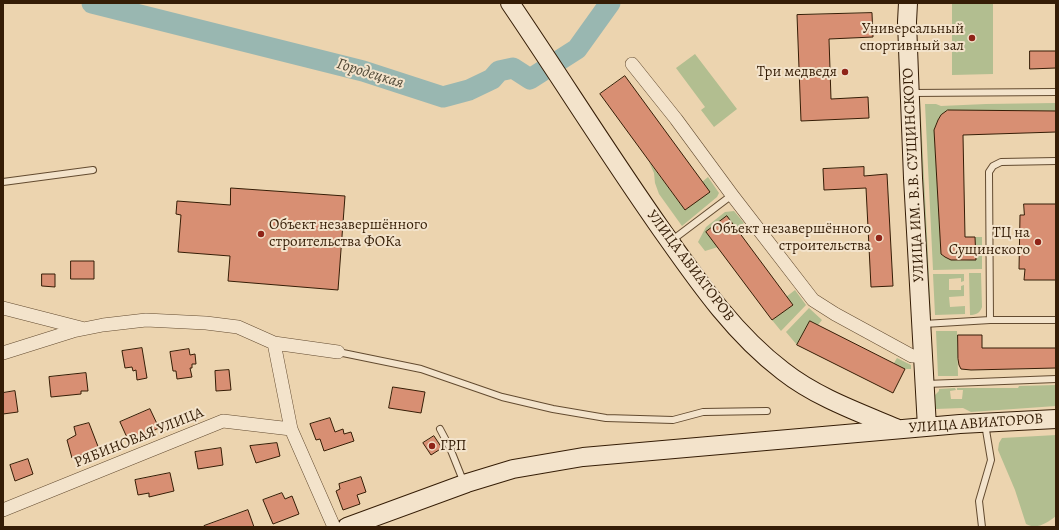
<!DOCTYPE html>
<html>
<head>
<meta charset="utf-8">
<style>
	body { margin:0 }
	#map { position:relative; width:1059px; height:530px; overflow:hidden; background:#ecd4af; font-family:Alegreya,serif }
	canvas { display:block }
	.frame { position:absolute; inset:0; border:4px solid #351d06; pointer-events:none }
</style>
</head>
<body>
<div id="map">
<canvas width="1059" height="530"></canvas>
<div class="frame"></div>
</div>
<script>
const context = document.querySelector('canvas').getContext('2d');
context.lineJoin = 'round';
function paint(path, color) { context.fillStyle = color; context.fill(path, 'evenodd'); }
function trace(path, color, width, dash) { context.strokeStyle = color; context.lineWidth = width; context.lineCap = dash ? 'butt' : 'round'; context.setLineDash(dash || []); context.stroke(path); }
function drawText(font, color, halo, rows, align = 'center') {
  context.font = font + ' Alegreya,serif'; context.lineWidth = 4; context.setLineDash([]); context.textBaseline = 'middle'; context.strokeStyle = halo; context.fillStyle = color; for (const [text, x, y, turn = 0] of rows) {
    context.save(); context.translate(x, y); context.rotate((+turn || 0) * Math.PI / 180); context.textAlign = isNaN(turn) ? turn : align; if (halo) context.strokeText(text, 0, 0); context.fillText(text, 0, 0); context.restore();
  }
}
paint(new Path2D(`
	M952 3H993V74L952 75Z
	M695 54 737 109 714 127 701 110 705 107 676 68Z
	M920 98 931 315H929L918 101Z
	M1056 103V111L948 110C939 116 937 121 934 130L941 254C950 263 964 260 975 260V237H982V269L933 270 925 104H936L941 106 986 104Z
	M649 162 685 210 709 192 702 182 708 177 719 193 717 197 682 226 659 194 655 183 654 173Z
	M734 211 744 223 736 228 727 217 707 232 718 247 705 251 698 242 706 227 725 212Z
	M969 273H981L982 307C980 313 976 315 970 315Z
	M933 274H964V281L961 282V278L949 279V290H961V286L964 285V296L949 297 950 307 965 306V314L935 315Z
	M795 290 806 305 781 331 772 320 793 305 786 297Z
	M809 308 822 320 818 325 810 321 797 345 786 332Z
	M936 331H957L958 376H938Z
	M897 358 911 365V369H905L894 363Z
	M1056 385V406L971 412 963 408 935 409V395L939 391V389L955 388 956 390 950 391 951 399H962L963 390H957V388H1018L1019 386Z
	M1056 435V516C1047 523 1037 530 1026 524L1015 490 998 450 999 443 1002 438Z`), '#b2be90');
trace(new Path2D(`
	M92 3 363 71 443 97 469 90 492 79 499 71 513 68 530 79 577 49 610 3`), '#99b7b1', 21);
const building = new Path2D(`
	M872 13 873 37 829 39 831 99 868 97 869 118 801 121 797 15Z
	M1030 51H1056V68L1030 69Z
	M625 76 710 192 685 210 600 94Z
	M948 110 1056 111V132L963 135 965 237H975L976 260H951L945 257 941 254 934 130 938 120 941 115Z
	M864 167V176L887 174 893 286 871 287 866 188 824 190 823 169Z
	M231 188 345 196 338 290 228 281 230 256 178 252 181 215 176 214 177 201 230 205Z
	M1024 204H1056V280H1024L1025 269H1019L1020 215H1024Z
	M727 216 793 305 772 320 706 232Z
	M71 261H94V279H71Z
	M42 274H55V287L42 286Z
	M810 321 905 369 893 393 797 345Z
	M958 335H982V348H1056V368L971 370 961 369 959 365 958 359Z
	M142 348 147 378 137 380 136 370 133 371 132 367 125 368 122 351Z
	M189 349 190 355 195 354 196 364H192V368H190L192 377 177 379 176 371H173L170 352Z
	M229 370 231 390 216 391 215 371Z
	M86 373 88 391H81V394L51 397 49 377Z
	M393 387 425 392 421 413 389 408Z
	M15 391 18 412 3 414V393Z
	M150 409 159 428 129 442 120 422Z
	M330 418 335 432 343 429 344 434 351 432 354 441 324 451 320 439 316 440 310 424Z
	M89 423 99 449 72 458 67 440 76 435 74 427Z
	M434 436 442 448 431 455 423 443Z
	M277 443 280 456 256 463 250 446Z
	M221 448 223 465 198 469 195 452Z
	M28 459 33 474 15 481 10 465Z
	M170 473 174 491 149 497V493L138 495 135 480Z
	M361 477 366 492 357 495 360 504 343 510 336 491 340 489 339 484Z
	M282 493 285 499 292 496 299 514 273 524 263 500Z
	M248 510 254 527H204V526Z`);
paint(building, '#d88f73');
trace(building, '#351d06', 1);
const lane = new Path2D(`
	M911 93 1056 92
	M3 182 93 170
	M671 241 732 195
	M990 320 989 172 993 166 1001 162 1056 161
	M924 324 990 320H1056
	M338 352 421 369 502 397 553 409 606 418 673 420 703 412 767 411
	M926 384 1056 379
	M440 429 450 448 464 483
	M982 527 979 501 991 460 985 424`);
const street = new Path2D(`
	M632 64 676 119 732 195 813 300 835 314 912 356H923
	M3 308 81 328
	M274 343 291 429 334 527
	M3 353 73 331 103 325 146 320 206 323 238 327 274 343 338 352
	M3 510 223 421 291 429`);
const secondary = new Path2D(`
	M510 3C561 78 609 155 661 229 697 280 733 333 783 371 816 397 858 412 896 428
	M908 3 907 22 913 178 927 427
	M347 527 467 483 513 469 583 457 960 424 1056 419`);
trace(lane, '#634b30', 8);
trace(street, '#634b30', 14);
trace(secondary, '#351d06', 20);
trace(lane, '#f3e3cb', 6);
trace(street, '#f3e3cb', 13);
trace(secondary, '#f3e3cb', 18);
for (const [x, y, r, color] of [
	[972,38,4,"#8f2418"],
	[845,72,4,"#8f2418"],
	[261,234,4,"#8f2418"],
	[879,238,4,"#8f2418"],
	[1038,242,4,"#8f2418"],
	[432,446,4,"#8f2418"]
]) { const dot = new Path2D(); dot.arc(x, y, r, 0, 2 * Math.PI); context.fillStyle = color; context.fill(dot); trace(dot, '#f3e3cb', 1.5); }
drawText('15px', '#351d06', '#f3e3cb', [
	["Универсальный",964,29],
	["спортивный зал",964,46],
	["Три медведя",837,72],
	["Объект незавершённого",269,225,"left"],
	["строительства ФОКа",269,242,"left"],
	["Объект незавершённого",871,229],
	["строительства",871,246],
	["ТЦ на",1030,233],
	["Сущинского",1030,250],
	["ГРП",440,446,"left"]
], 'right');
drawText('15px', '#351d06', '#f3e3cb', [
	["УЛИЦА ИМ. В.В. СУЩИНСКОГО",914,175,-93],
	["УЛИЦА АВИАТОРОВ",690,266,53],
	["УЛИЦА АВИАТОРОВ",976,424,-4],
	["РЯБИНОВАЯ УЛИЦА",139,438,-22]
]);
drawText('italic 16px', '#534b39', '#f3e3cb', [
	["Городецкая",370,74,17]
]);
</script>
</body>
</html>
